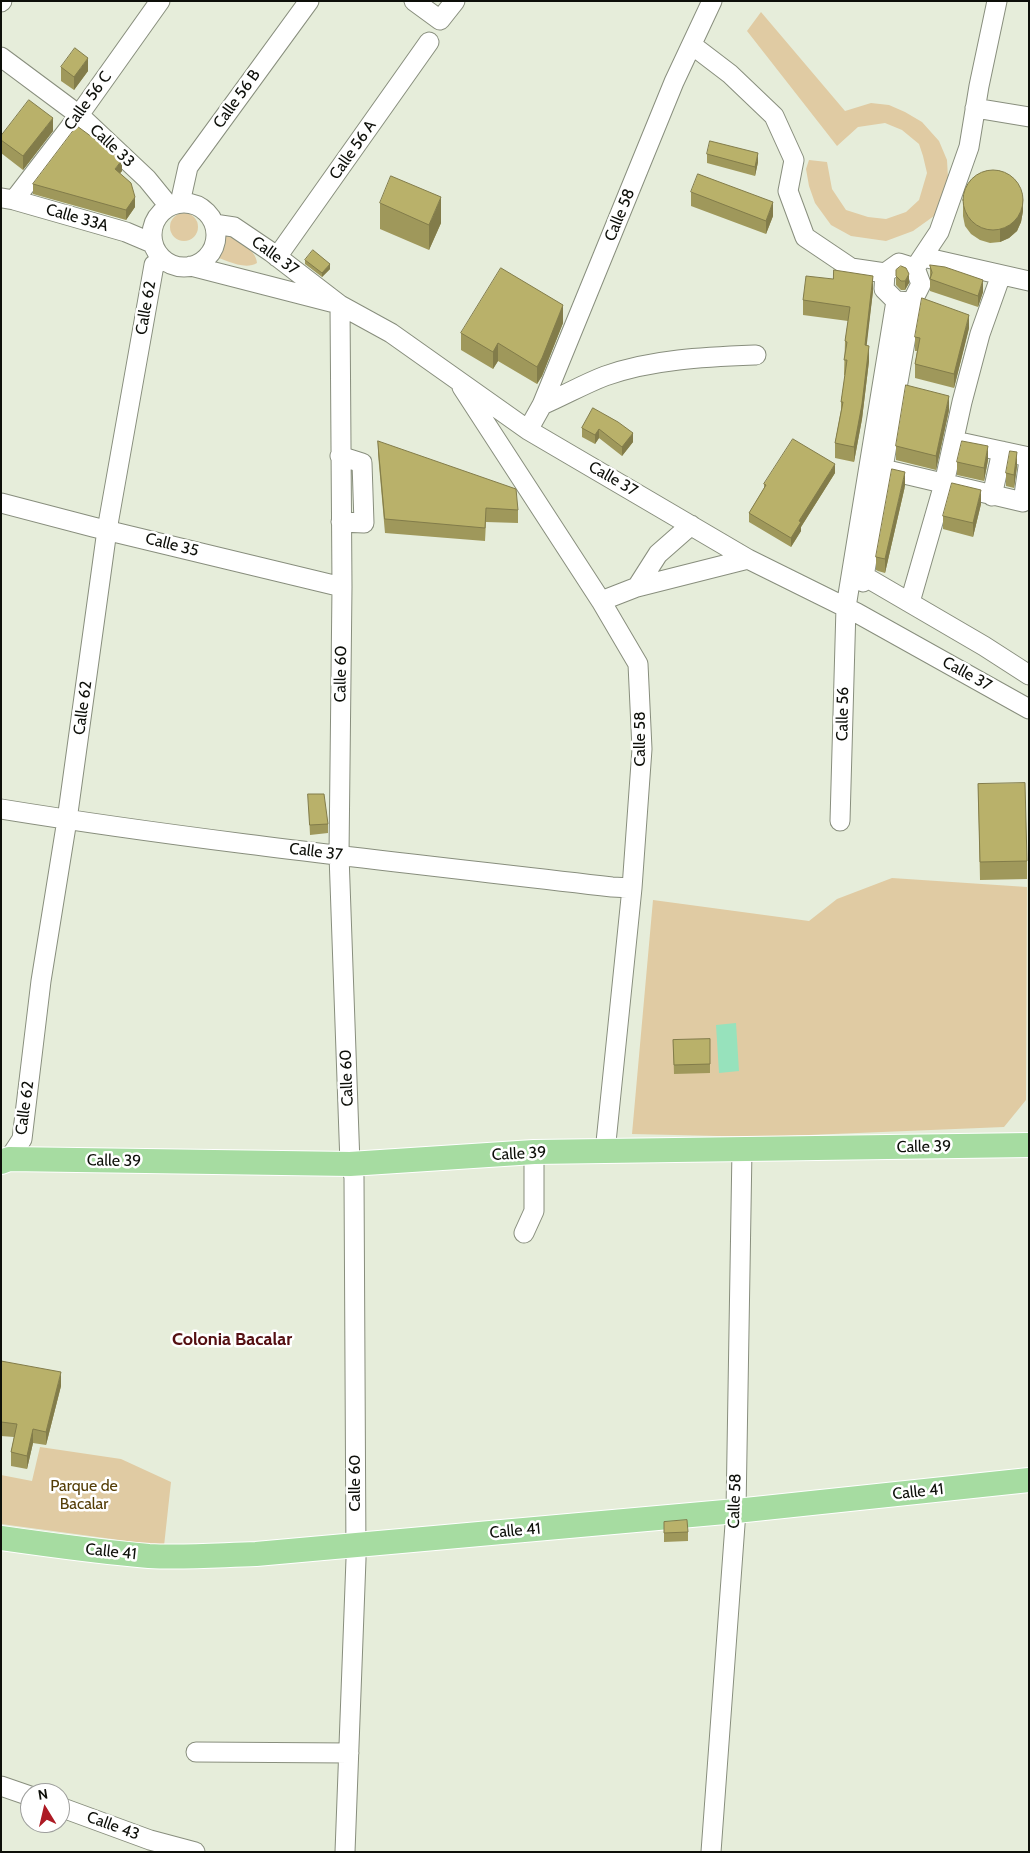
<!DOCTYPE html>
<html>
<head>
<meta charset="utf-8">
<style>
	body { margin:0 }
	#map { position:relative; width:1030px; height:1853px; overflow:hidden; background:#e6edda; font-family:Cabin,sans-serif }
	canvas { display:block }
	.frame { position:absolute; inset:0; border:2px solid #0d0f09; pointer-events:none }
	.north { position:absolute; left:20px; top:1783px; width:50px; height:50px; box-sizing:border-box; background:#fff; border:1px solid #9e9f9d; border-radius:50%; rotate:351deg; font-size:14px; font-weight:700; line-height:20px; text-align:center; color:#0d0f09 }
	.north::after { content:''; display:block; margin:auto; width:18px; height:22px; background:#ad1a24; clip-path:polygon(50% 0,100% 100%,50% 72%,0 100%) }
</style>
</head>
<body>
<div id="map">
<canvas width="1030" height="1853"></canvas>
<div class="frame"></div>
<div class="north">N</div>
</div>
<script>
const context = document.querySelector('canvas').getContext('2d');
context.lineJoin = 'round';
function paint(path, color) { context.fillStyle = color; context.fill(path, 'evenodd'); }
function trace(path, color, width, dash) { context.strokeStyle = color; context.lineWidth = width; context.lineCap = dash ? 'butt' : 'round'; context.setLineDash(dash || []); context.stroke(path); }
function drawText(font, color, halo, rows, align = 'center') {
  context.font = font + ' Cabin,sans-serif'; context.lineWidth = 5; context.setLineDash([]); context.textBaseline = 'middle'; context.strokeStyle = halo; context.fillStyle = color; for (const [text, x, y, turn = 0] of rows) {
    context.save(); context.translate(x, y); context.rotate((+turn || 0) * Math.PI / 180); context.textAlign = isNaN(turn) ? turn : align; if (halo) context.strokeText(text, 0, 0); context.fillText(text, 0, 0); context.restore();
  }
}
paint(new Path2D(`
	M761 12 845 111 871 103 889 105 905 112 922 122 939 141 947 160 948 178 944 200 934 216 913 231 886 241 851 236 831 225 815 203 809 186 806 169 809 160 827 162 832 189 846 210 868 217 886 219 906 212 919 200 927 173 923 156 919 144 902 130 885 123 858 127 837 146 747 31Z
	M170 227a14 14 0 1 1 28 0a14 14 0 1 1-28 0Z
	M223 232C235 240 256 248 257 263 244 271 224 259 211 255Z
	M892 878 1027 887 1026 1100 1004 1127 760 1137 632 1134 653 900 809 921 837 899Z
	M40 1447 121 1459 171 1482 164 1546 1 1524V1475L32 1481Z`), '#e0cba3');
paint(new Path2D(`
	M736 1023 739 1071 719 1073 716 1025Z`), '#97e2bc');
const minor = new Path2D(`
	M414 1 440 20 455 1
	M1 2 2 1
	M692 45 730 74 774 116 794 160 788 191 805 237 851 268 885 273 899 263 915 268 921 284 912 302 896 301 884 289 885 273
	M1 57 79 115 147 179 169 206
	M975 108 1029 117
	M2 198 14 200 126 232 152 243
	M14 200 74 122 160 1
	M152 235a32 32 0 1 1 64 0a32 32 0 1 1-64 0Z
	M180 203 188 167 309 1
	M214 224 234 227 271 252 340 305 391 333 528 430 748 559 857 613 1029 709
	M277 257 429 42
	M923 257 1029 281
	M191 266 331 302
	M915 268 939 232 969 147 979 86 997 1
	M340 305 342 587 339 855 350 1164 354 1177 356 1559 345 1852
	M462 387 601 601 638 664 642 749 632 888 605 1152
	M542 405C563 396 584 384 605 376 652 359 706 357 756 355
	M528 430 542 405 674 82 712 1
	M964 443 1029 457
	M340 456 362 463 364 523 341 522
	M883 469 1023 502 1029 460
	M992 496 1002 451
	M1 503 93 527 342 587
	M691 525 658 554 637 587 748 559
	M864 576 984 646 1029 675
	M863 582 912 302
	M601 601 637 587
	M910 602 944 484 962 402 980 334 1001 275
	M1 809C204 842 408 863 612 887L632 888
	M840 821 846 607 896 301
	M9 1159 22 1139 41 981 67 820 107 530 154 265 164 260
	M524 1233 534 1211V1152
	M196 1752 349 1753
	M1 1786 30 1796
	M60 1807 150 1840 195 1852
	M711 1852 736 1511 742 1149`);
const major = new Path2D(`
	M1 1162 9 1159 350 1164 534 1152 1029 1145
	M1 1538C50 1545 99 1552 149 1556 184 1558 220 1555 256 1554L736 1511 1029 1480`);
trace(minor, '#888e7d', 21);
trace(major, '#fff', 26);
trace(minor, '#fff', 19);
trace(major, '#a6dca1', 24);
paint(new Path2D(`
	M61 67 88 71 74 90 61 81Z
	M53 131 23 170 1 153V136Z
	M707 154 758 162 755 176 707 163Z
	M122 171 120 173 135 207 126 220 33 194V184Z
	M691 192 773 216 766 234 691 206Z
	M963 202 1023 211 1021 222 1017 231 1009 238 1000 242 990 243 980 240 971 234 965 226 963 216Z
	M380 203 441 223 429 250 380 229Z
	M305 260 330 269 322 277 305 264Z
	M930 265 983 292 978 307 930 291Z
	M896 276 909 283 905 290H901L896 285Z
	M873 291 866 346 869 361 862 419 854 462 835 458V443L841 410V402L845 375H844L845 341 848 321 803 315V300Z
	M563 323 542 376 537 384 498 361 493 369 461 350V333Z
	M969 328 954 388 915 378V364L917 351H915V337Z
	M593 408 633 442 622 456 599 438 595 444 582 437V428Z
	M949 410 936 470 896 460V446Z
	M378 441 518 510V523L486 522 485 541 385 533 378 454Z
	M988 460 984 481 957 475V462Z
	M1017 466 1014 488 1006 486V473Z
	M835 473 801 527V531L791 547 749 522V513L764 488V484Z
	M905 486 885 573 878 571 876 570V557Z
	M981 504 973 537 943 529V516Z
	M978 784 1027 861V879L980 880Z
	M308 794 328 824V833L310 835Z
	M710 1039V1073L674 1074 673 1040Z
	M1 1361 61 1386 46 1445 33 1443 27 1469 11 1466V1452L14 1437 1 1436Z
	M664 1522 688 1532V1541L664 1542Z`), '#9f985b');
paint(new Path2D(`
	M88 58V71L74 90V77Z
	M53 118V131L23 170V156Z
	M758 153V162L755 176V167Z
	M122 160V171L115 179V169Z
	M135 197V207L126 220V210Z
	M441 197V223L429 250V225Z
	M1023 198V211L1021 222 1017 231 1009 238 1000 242V229Z
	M773 202V216L766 234V221Z
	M330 264V269L322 277V273Z
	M909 274V283L905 290V281Z
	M873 276V291L865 360V345Z
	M983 280V292L978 307V296Z
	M563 305V323L542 376 537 384V367Z
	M969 315V328L954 388V374Z
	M498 343V361L493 369V352Z
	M869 346V361L862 419 854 462V447Z
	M949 396V410L936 470V456Z
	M599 429V438L595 444V435Z
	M633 433V442L622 456V447Z
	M988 446V460L984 481V468Z
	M1017 452V466L1014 488V475Z
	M835 464V473L801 527V531L791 547V538L799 521Z
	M905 472V486L885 573V559Z
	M981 490V504L973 537V523Z
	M61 1372V1386L46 1445V1432Z
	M33 1429V1443L27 1469V1456Z`), '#827c4a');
const building = new Path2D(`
	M75 48 88 58 74 77 61 67Z
	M29 100 53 118 23 156 1 140V136Z
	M77 126 111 151 122 160 115 169 131 183 135 197 126 210 33 184Z
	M710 141 758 153 755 167 707 154Z
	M963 200a30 30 0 1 1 60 0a30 30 0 1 1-60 0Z
	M698 174 773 202 766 221 691 192Z
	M391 176 441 197 429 225 380 203Z
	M313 250 330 264 322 273 305 260Z
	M930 265 945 267 983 280 978 296 930 279 932 273Z
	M901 266 906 268 909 274 905 281H901L896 276V270Z
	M501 268 563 305 542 358 537 367 498 343 493 352 461 333Z
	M834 270 873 276 865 345 869 346 862 404 854 447 835 443 843 402H841L847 360H844L847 342 845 341 850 307 803 300 806 276 833 279Z
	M922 298 969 315 954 374 915 364 920 338 915 337Z
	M906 385 949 396 936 456 896 446Z
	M593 408 618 422 633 433 622 447 599 429 595 435 582 428Z
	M793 439 835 464 799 521 801 522 791 538 749 513 766 485 764 484Z
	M378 441 516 489 518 510 486 508 485 528 385 519Z
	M962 441 988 446 984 468 957 462Z
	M1010 451 1017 452 1014 475 1006 473Z
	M892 469 905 472 885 559 876 557Z
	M952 483 981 490 973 523 943 516Z
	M1025 783 1027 861 980 862 978 784Z
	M308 794H324L328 824 310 825Z
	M710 1039V1064L674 1065 673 1040Z
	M1 1361 61 1372 46 1432 33 1429 27 1456 11 1452 17 1424 1 1422Z
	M687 1520 688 1532 664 1533V1522Z`);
paint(building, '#b9b16a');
trace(building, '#827c4a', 1);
drawText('16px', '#0d0f09', '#fff', [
	["Calle 56 B",237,99,-54],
	["Calle 56 C",88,101,-54],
	["Calle 33",112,146,43],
	["Calle 56 A",353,150,-55],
	["Calle 58",620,215,-68],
	["Calle 33A",77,218,16],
	["Calle 37",275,256,36],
	["Calle 62",146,308,-80],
	["Calle 37",613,479,30],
	["Calle 35",172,545,14],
	["Calle 60",341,674,-89],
	["Calle 37",967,674,29],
	["Calle 62",83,708,-82],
	["Calle 56",843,714,-89],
	["Calle 58",640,739,-90],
	["Calle 37",316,852,7],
	["Calle 60",347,1078,-92],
	["Calle 62",25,1108,-82],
	["Calle 39",924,1147,-1],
	["Calle 39",519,1154,-3],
	["Calle 39",114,1161,1],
	["Calle 60",355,1483,-90],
	["Calle 41",918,1492,-6],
	["Calle 58",735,1501,-88],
	["Calle 41",515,1531,-5],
	["Calle 41",111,1552,6],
	["Calle 43",113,1826,20]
]);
drawText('16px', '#543d06', '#fff', [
	["Parque de",84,1486],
	["Bacalar",84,1504]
]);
drawText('bold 18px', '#540f11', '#fff', [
	["Colonia Bacalar",232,1340]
]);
</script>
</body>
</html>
